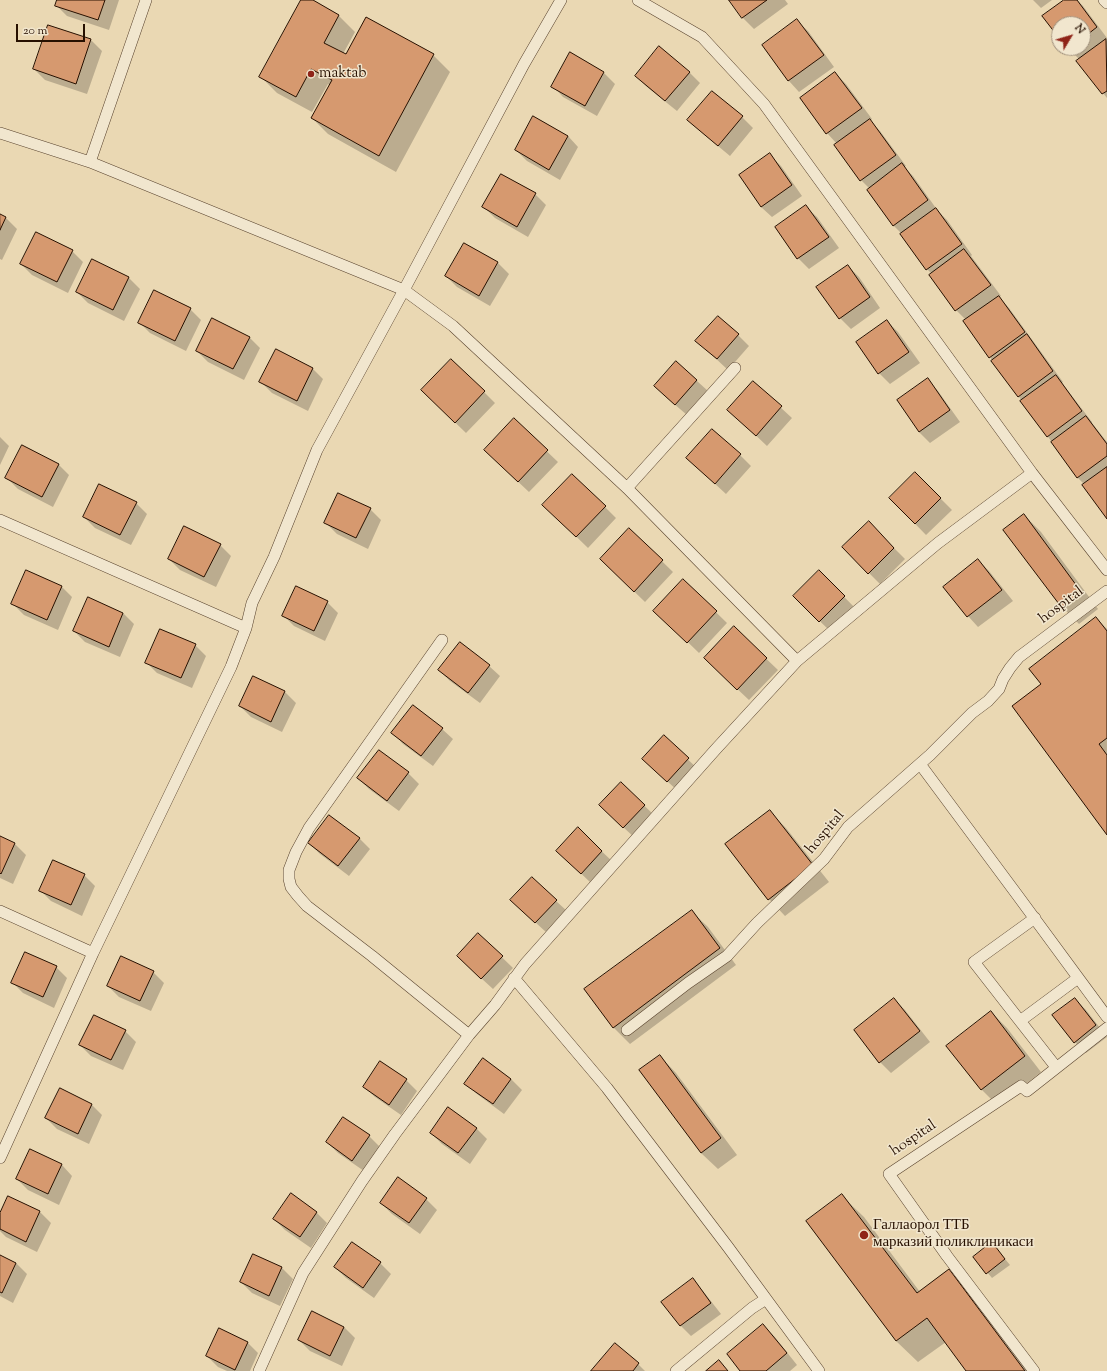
<!DOCTYPE html>
<html>
<head>
<meta charset="utf-8">
<style>
	body { margin:0 }
	#map { position:relative; width:1107px; height:1371px; overflow:hidden; background:#ead8b3; font-family:"Sorts Mill Goudy",serif }
	canvas { display:block }
	.north { position:absolute; left:1051px; top:16px; width:40px; height:40px; box-sizing:border-box; background:#f1e6ce; border:1px solid #a0907c; border-radius:50%; rotate:52deg; font-size:11px; font-weight:700; line-height:16px; text-align:center; color:#271000 }
	.north::after { content:''; display:block; margin:auto; width:14px; height:18px; background:#8f2418; clip-path:polygon(50% 0,100% 100%,50% 72%,0 100%) }
	.scale { position:absolute; left:16px; top:24px; width:69px; height:18px; box-sizing:border-box; border:2px solid #271000; border-top:0; padding-left:5px; font-size:12px; line-height:14px; white-space:nowrap; color:#271000; -webkit-text-stroke:3px #f1e6ce; paint-order:stroke }
</style>
</head>
<body>
<div id="map">
<canvas width="1107" height="1371"></canvas>
<div class="north">N</div>
<div class="scale">20 m</div>
</div>
<script>
const context = document.querySelector('canvas').getContext('2d');
context.lineJoin = 'round';
function paint(path, color) { context.fillStyle = color; context.fill(path, 'evenodd'); }
function trace(path, color, width, dash) { context.strokeStyle = color; context.lineWidth = width; context.lineCap = dash ? 'butt' : 'round'; context.setLineDash(dash || []); context.stroke(path); }
function drawText(font, color, halo, rows, align = 'center') {
  context.font = font + ' "Sorts Mill Goudy",serif'; context.lineWidth = 3; context.setLineDash([]); context.textBaseline = 'middle'; context.strokeStyle = halo; context.fillStyle = color; for (const [text, x, y, turn = 0] of rows) {
    context.save(); context.translate(x, y); context.rotate((+turn || 0) * Math.PI / 180); context.textAlign = isNaN(turn) ? turn : align; if (halo) context.strokeText(text, 0, 0); context.fillText(text, 0, 0); context.restore();
  }
}
paint(new Path2D(`
	M58 0H119L109 30 67 16 56 5Z
	M302 0H311L339 16 355 32 343 54 433 55 450 72 396 172 328 134 312 118 330 86 328 84 312 112 277 93 261 77Z
	M730 0H785L788 4 754 29 743 18Z
	M1033 0H1052L1041 8Z
	M1066 0H1077L1083 6 1107 38 1106 40 1107 41V98L1078 61 1080 60 1068 48H1083V24H1059V36L1044 17Z
	M797 21 808 31 834 67 799 92 789 81 763 45Z
	M49 26 91 40 102 51 87 94 45 80 34 69Z
	M570 54 604 73 615 84 597 116 563 97 553 86Z
	M689 72 700 83 677 111 647 87 636 76Z
	M835 73 846 84 872 119 870 121 880 131 906 166 904 167 913 176 938 211 947 220 972 255 971 256 1001 296 999 297 1009 308 1063 382 1062 383 1092 422V423L1107 442V517L1084 484 1078 478 990 357 966 320 956 310 932 274 927 269 902 234 893 225 870 189 861 180 837 144 827 133Z
	M742 117 753 128 730 156 700 131 689 120Z
	M568 136 578 147 560 180 527 161 516 150Z
	M770 155 781 166 802 196 772 217 761 207Z
	M535 194 546 205 528 237 495 218 484 207Z
	M806 207 817 217 839 248 809 269 798 258Z
	M0 215 6 218 17 229 2 260 0 259Z
	M464 244 498 263 509 274 490 306 457 287 446 276Z
	M72 251 83 262 68 293 32 275 21 264Z
	M93 261 129 278 140 289 124 321 88 303 77 292Z
	M848 266 859 277 880 308 851 329 840 318Z
	M190 309 201 320 186 351 150 333 139 322Z
	M887 321 898 332 920 363 890 384 879 373Z
	M738 335 749 346 728 370 697 341Z
	M249 337 260 348 244 380 208 362 197 351Z
	M676 362 708 391 687 415 666 397Z
	M312 368 323 379 308 411 272 393 261 382Z
	M928 380 938 391 960 422 930 443 919 432Z
	M753 382 792 418 767 446 729 410Z
	M484 392 495 403 466 433 433 401Z
	M514 420 558 462 529 492 496 461Z
	M0 437 9 446 0 465Z
	M740 455 751 466 726 494 687 458Z
	M58 464 69 475 53 507 18 489 7 478Z
	M915 473 952 510 926 535 890 498Z
	M136 503 147 514 131 545 95 528 84 517Z
	M605 507 616 518 588 548 555 516Z
	M370 509 381 520 368 549 337 534 326 523Z
	M1024 515 1041 532 1098 609 1079 624 1062 607Z
	M869 523 905 559 880 584 843 547Z
	M629 529 673 572 645 602 612 570Z
	M220 545 231 556 216 587 180 570 169 559Z
	M978 560 989 571 1013 601 978 627 968 616Z
	M819 571 855 608 831 632 794 596Z
	M683 580 727 623 699 653 666 621Z
	M61 586 72 597 58 630 24 615 13 604Z
	M327 602 338 613 325 641 294 626 283 615Z
	M123 613 134 624 120 657 85 642 74 631Z
	M1096 618 1107 629V833L1042 684Z
	M734 628 778 670 749 700 716 669Z
	M195 645 206 656 192 688 157 673 146 662Z
	M489 666 500 676 480 703 450 681 439 670Z
	M254 678 285 692 296 703 282 732 251 717 240 706Z
	M442 729 453 739 433 766 403 744 393 733Z
	M664 737 699 770 679 792 655 770Z
	M379 751 408 773 419 784 399 811 369 789 358 778Z
	M621 783 656 817 635 838 611 816Z
	M769 811 786 828 829 882 785 916 769 899 726 845Z
	M578 829 613 862 592 884 568 861Z
	M0 837 15 844 26 855 13 884 0 878Z
	M359 838 370 849 349 876 320 854 309 843Z
	M84 875 95 886 82 916 51 901 40 890Z
	M556 901 567 911 547 933 523 911Z
	M691 911 708 927 736 965 630 1044 613 1027Z
	M478 934 513 968 493 989 469 967Z
	M56 967 67 978 54 1008 23 993 12 982Z
	M153 972 164 983 151 1011 119 997 108 986Z
	M894 999 905 1010 930 1042 891 1073 880 1062Z
	M1075 999 1086 1010 1107 1037 1086 1053 1075 1042Z
	M991 1012 1007 1028 1041 1072 998 1106 981 1089Z
	M125 1031 136 1042 123 1070 91 1056 80 1045Z
	M660 1056 676 1073 737 1155 718 1169 701 1153Z
	M511 1079 522 1090 504 1114 477 1094 466 1083Z
	M406 1080 417 1091 401 1115 375 1097 364 1087Z
	M91 1104 102 1115 89 1144 57 1129 46 1118Z
	M476 1128 487 1139 470 1164 442 1144 431 1133Z
	M369 1136 380 1147 364 1171 338 1153 327 1142Z
	M30 1151 62 1165 72 1176 59 1205 28 1190 17 1179Z
	M842 1196 864 1217 920 1292 949 1271 971 1292 1029 1371H967L946 1342 918 1362 896 1341 808 1222Z
	M8 1198 40 1212 51 1223 37 1252 6 1237 0 1231V1216Z
	M426 1199 437 1210 420 1234 392 1214 381 1203Z
	M316 1212 327 1223 311 1248 285 1230 274 1219Z
	M352 1243 380 1263 391 1274 374 1298 346 1278 335 1267Z
	M992 1243 1010 1265 992 1278 974 1257Z
	M254 1255 282 1268 293 1279 280 1306 252 1293 241 1282Z
	M0 1256 16 1263 27 1274 13 1303 0 1296Z
	M693 1280 703 1291 721 1314 691 1336 681 1326 663 1302Z
	M763 1326 774 1336 797 1365 790 1371H742Z
	M344 1327 355 1338 342 1366 310 1351 299 1340Z
	M247 1342 258 1353 250 1371H227L218 1367 207 1356Z
	M615 1344 638 1364 645 1371H592Z`), '#0003');
const building = new Path2D(`
	M57 0H105L98 20 55 6Z
	M301 0H313L339 15 324 43 346 54 366 17 434 54 379 156 311 118 332 80 311 69 296 97 259 77Z
	M729 0H767L742 18Z
	M1064 0H1077L1097 27 1083 38V24H1059V38L1042 16Z
	M797 19 824 55 788 81 762 45Z
	M48 25 91 39 76 84 33 69Z
	M1106 39 1107 91 1102 94 1076 61Z
	M659 46 690 72 665 101 635 76Z
	M570 52 604 72 585 106 551 87Z
	M835 72 862 108 826 134 800 98Z
	M712 91 743 116 718 146 687 120Z
	M533 116 568 136 549 170 515 150Z
	M870 119 896 155 860 181 834 145Z
	M770 153 792 185 761 207 739 175Z
	M902 163 928 200 893 226 867 190Z
	M501 174 536 193 517 227 482 207Z
	M806 205 829 237 797 259 775 227Z
	M936 208 962 244 926 270 900 234Z
	M0 214 6 217 0 230Z
	M36 232 73 250 57 282 20 264Z
	M464 243 498 262 479 296 445 276Z
	M964 249 991 285 955 311 929 275Z
	M92 259 129 277 113 310 76 292Z
	M848 265 870 297 839 319 816 287Z
	M154 290 191 308 175 341 138 323Z
	M999 296 1025 332 989 358 963 321Z
	M718 316 739 334 717 359 695 341Z
	M212 318 250 337 233 369 196 351Z
	M887 320 909 352 878 374 856 342Z
	M1027 334 1053 371 1018 397 991 361Z
	M276 349 313 368 297 401 259 382Z
	M451 359 485 391 455 423 421 390Z
	M676 361 697 380 675 405 654 386Z
	M1056 375 1082 411 1047 437 1020 401Z
	M928 378 950 410 919 432 897 400Z
	M753 381 782 406 756 436 727 410Z
	M1086 416 1107 444V456L1077 478 1051 442Z
	M514 418 548 450 518 482 484 450Z
	M712 429 741 454 715 484 686 458Z
	M22 445 59 464 42 497 5 478Z
	M1107 467V519L1082 485Z
	M915 472 941 498 915 524 889 498Z
	M572 474 606 506 576 537 542 505Z
	M99 484 137 502 120 535 83 517Z
	M338 493 371 508 356 538 324 523Z
	M1024 514 1082 593 1062 608 1003 530Z
	M869 521 894 548 868 574 842 547Z
	M184 526 221 544 204 577 168 559Z
	M629 528 663 560 634 592 600 559Z
	M978 559 1002 590 967 617 943 587Z
	M26 570 62 586 47 620 11 604Z
	M819 570 845 596 819 622 793 596Z
	M683 579 717 611 687 643 653 611Z
	M296 586 328 601 314 631 282 616Z
	M88 597 123 613 109 647 73 631Z
	M1096 617 1107 631V738L1099 744 1107 755V835L1012 706 1041 684 1029 669Z
	M734 626 767 658 737 690 704 658Z
	M160 629 196 644 181 678 145 663Z
	M460 642 490 665 468 693 438 670Z
	M253 676 285 691 271 722 239 706Z
	M413 705 443 728 421 756 391 733Z
	M664 735 689 758 667 782 642 759Z
	M379 750 409 772 387 801 357 778Z
	M621 782 645 805 623 828 599 805Z
	M770 810 813 865 768 900 725 844Z
	M329 815 360 838 338 866 308 843Z
	M578 827 602 851 581 874 556 851Z
	M0 836 15 843 1 874 0 873Z
	M53 860 85 874 71 905 39 891Z
	M532 877 557 900 535 923 510 900Z
	M692 910 720 948 613 1028 584 989Z
	M478 933 503 956 481 979 457 956Z
	M25 952 57 966 43 997 11 983Z
	M121 956 154 971 140 1001 107 986Z
	M894 998 920 1031 879 1063 854 1030Z
	M1075 998 1096 1025 1074 1043 1052 1015Z
	M991 1011 1025 1056 981 1090 946 1046Z
	M94 1015 126 1030 111 1060 79 1045Z
	M660 1055 721 1138 701 1153 639 1070Z
	M483 1058 511 1079 493 1104 464 1084Z
	M380 1061 407 1079 389 1105 363 1087Z
	M60 1088 92 1104 78 1134 45 1118Z
	M448 1107 477 1128 458 1153 430 1133Z
	M343 1117 370 1135 352 1161 326 1142Z
	M30 1149 62 1164 48 1194 16 1179Z
	M398 1177 427 1198 409 1223 380 1203Z
	M291 1193 317 1212 300 1237 273 1219Z
	M842 1194 917 1293 949 1269 1025 1371H966L927 1318 896 1341 806 1221Z
	M8 1196 40 1211 26 1242 0 1229V1213Z
	M352 1242 381 1262 363 1288 334 1267Z
	M992 1242 1005 1259 986 1274 973 1257Z
	M253 1254 282 1267 269 1296 240 1282Z
	M0 1255 16 1263 2 1293 0 1292Z
	M693 1278 711 1303 680 1326 661 1302Z
	M312 1311 344 1327 330 1356 298 1340Z
	M763 1324 787 1353 766 1371H740L727 1354Z
	M219 1328 248 1342 235 1370 206 1356Z
	M615 1343 639 1363 633 1371H591Z
	M719 1360 728 1371H706Z`);
paint(building, '#d6996f');
trace(building, '#271000', 1);
const lane = new Path2D(`
	M638 0 702 37 764 104 1032 473 1107 570
	M1104 0 1107 3
	M0 133 90 162 404 290 453 326 627 488 797 661
	M90 162 146 0
	M627 488 735 368
	M0 520 246 628
	M442 640 309 828 296 852 289 870V879L291 887 298 896 307 906 372 956 469 1035
	M920 764 1018 896 1107 1017
	M0 911 93 953
	M514 978 607 1088 728 1247 819 1371
	M1020 1021 974 962 1035 918
	M627 1030 688 983 727 956 757 923 824 859 848 827 930 755 972 713 988 701 999 689 1003 679 1010 668 1019 657 1107 591
	M1056 1067 1020 1021 1078 978
	M0 1158 93 953 231 667 246 628 252 603 274 557 317 450 404 290 524 64 561 0
	M259 1371 303 1273 362 1181 395 1134 469 1035 495 1005 525 964 716 749 797 661 938 543 1032 473
	M676 1371 752 1308 766 1299
	M1034 1371 947 1256 889 1174 1021 1086 1027 1091 1107 1028`);
trace(lane, '#58422d', 12);
trace(lane, '#f1e6ce', 11);
for (const [x, y, r, color] of [
	[311,74,4,"#8f2418"],
	[864,1235,5,"#8f2418"]
]) { const dot = new Path2D(); dot.arc(x, y, r, 0, 2 * Math.PI); context.fillStyle = color; context.fill(dot); trace(dot, '#f1e6ce', 1.5); }
drawText('15px', '#271000', '#f1e6ce', [
	["maktab",319,74],
	["Галлаорол ТТБ",873,1226],
	["марказий поликлиникаси",873,1243]
], 'left');
drawText('15px', '#271000', '#f1e6ce', [
	["hospital",1062,606,-37],
	["hospital",826,833,-50],
	["hospital",914,1139,-34]
]);
</script>
</body>
</html>
